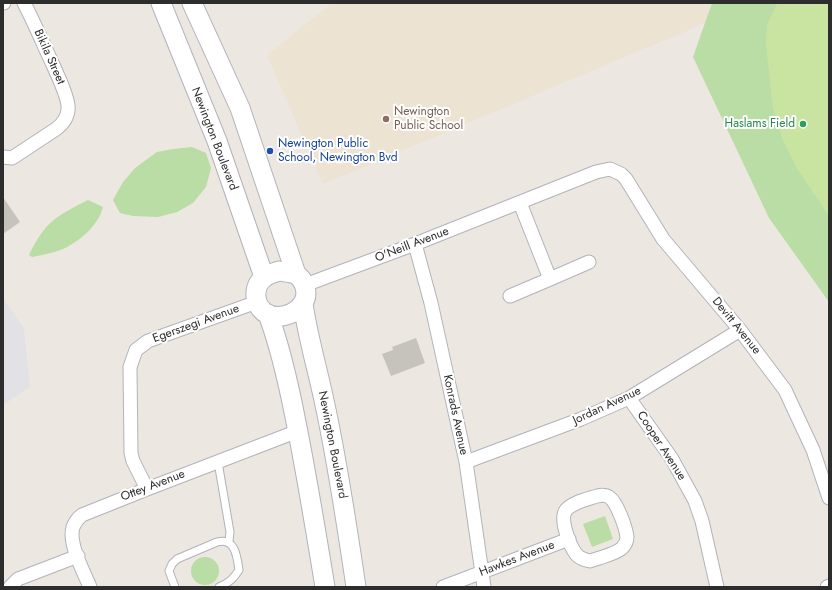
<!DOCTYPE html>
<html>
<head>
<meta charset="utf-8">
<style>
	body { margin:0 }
	#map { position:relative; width:832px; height:590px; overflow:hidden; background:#ede7e1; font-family:Jost,sans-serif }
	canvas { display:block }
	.frame { position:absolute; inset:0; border:4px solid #2d2d2d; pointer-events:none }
</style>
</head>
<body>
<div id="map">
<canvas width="832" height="590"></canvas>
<div class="frame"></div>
</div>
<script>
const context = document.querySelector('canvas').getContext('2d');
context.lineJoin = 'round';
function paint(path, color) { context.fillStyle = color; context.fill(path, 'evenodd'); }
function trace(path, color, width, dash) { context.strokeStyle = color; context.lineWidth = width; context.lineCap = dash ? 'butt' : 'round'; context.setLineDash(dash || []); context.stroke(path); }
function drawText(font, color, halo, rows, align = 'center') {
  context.font = font + ' Jost,sans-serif'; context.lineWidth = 4; context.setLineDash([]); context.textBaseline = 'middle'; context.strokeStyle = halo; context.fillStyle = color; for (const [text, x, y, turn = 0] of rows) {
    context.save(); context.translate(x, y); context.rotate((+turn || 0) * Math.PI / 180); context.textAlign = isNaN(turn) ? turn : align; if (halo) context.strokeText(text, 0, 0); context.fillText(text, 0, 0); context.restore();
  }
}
paint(new Path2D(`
	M3 298 24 328 30 387 3 405Z`), '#e2e1e6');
paint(new Path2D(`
	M332 3H710L708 22 323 184 267 55Z`), '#ece3d3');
paint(new Path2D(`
	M712 3H829V302L769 218 693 57Z
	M192 147 206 153 211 168 206 187 193 203 177 212 158 217 133 216 120 213 113 200 123 182 135 168 157 152 173 149Z
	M88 200 103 207C98 226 80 241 63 249 53 253 42 255 32 257L29 255C45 222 56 216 88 200Z
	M605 516 613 539 592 547 583 524Z
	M191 571a14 14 0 1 1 28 0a14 14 0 1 1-28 0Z`), '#b9dda4');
paint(new Path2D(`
	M777 3H829V216L796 167 782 138 773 109 766 45 767 25Z`), '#c9e3a1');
paint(new Path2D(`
	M3 197 20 222 3 234Z
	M416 338 425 363 391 376 382 354 393 350 392 347Z`), '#c6c2bc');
const lane = new Path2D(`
	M218 462 230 532 229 541
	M175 587 169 571 172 564 177 559 217 542C235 537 237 556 239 570 233 579 229 583 219 587`);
const street = new Path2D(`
	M3 3H4
	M3 157 12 158 56 129C64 123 69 115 68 105 66 92 59 79 54 67 44 46 35 24 24 3
	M415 244 431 303 466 462 484 587
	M550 279 589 262
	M305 285 415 244 596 172 610 169 621 174 626 179 663 239 740 330 785 390 813 450 829 498
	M510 296 550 279 520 203
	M629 398 672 459 695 501 702 521 717 587
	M466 462 581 419 629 398 740 330
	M147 489 133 461 131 453 130 367 136 350 148 341 257 302
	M597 496C601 495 606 495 609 497 617 502 626 528 627 537 627 541 625 545 622 548 616 554 598 558 590 561 585 560 579 558 576 554 570 546 559 519 566 510 573 502 588 499 597 496Z
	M10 587 18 579 78 556
	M90 587C84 572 68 544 73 527 75 522 78 518 82 515L147 489 298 431
	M443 587 569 539
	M827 587 829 586`);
const secondary = new Path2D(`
	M161 3 217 141 264 277
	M192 3 240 108 296 274
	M279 271C285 272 290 272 295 274 305 279 309 294 303 303 296 315 276 321 264 312 253 303 253 285 265 277 269 274 274 273 279 271Z
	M303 304C308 338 318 371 325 405 338 465 347 526 356 587
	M268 314C281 349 289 386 296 422 307 477 316 532 325 587`);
trace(lane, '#b1b3bb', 9);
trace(street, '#b1b3bb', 15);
trace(secondary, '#b1b3bb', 21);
trace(lane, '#fff', 7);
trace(street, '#fff', 13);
trace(secondary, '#fff', 19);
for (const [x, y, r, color] of [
	[386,119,4,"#8d6e63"],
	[803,124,4,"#2e9e5b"],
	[270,151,4,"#1a4fb4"]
]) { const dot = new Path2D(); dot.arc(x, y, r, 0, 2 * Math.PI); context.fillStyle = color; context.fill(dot); trace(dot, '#fff', 1.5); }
drawText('12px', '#2d2d2d', '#fff', [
	["Bikila Street",49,57,66],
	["Newington Boulevard",214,139,69],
	["O'Neill Avenue",412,245,-21],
	["Egerszegi Avenue",196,324,-20],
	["Devitt Avenue",736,326,51],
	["Jordan Avenue",607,406,-25],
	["Konrads Avenue",455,415,78],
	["Newington Boulevard",332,445,79],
	["Cooper Avenue",661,446,57],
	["Ottey Avenue",153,486,-21],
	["Hawkes Avenue",517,559,-21]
]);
drawText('12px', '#785e54', '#fff', [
	["Newington",394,112],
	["Public School",394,126]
], 'left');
drawText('12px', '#27864d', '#fff', [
	["Haslams Field",795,124]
], 'right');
drawText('12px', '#164399', '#fff', [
	["Newington Public",278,144],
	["School, Newington Bvd",278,158]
], 'left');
</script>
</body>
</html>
